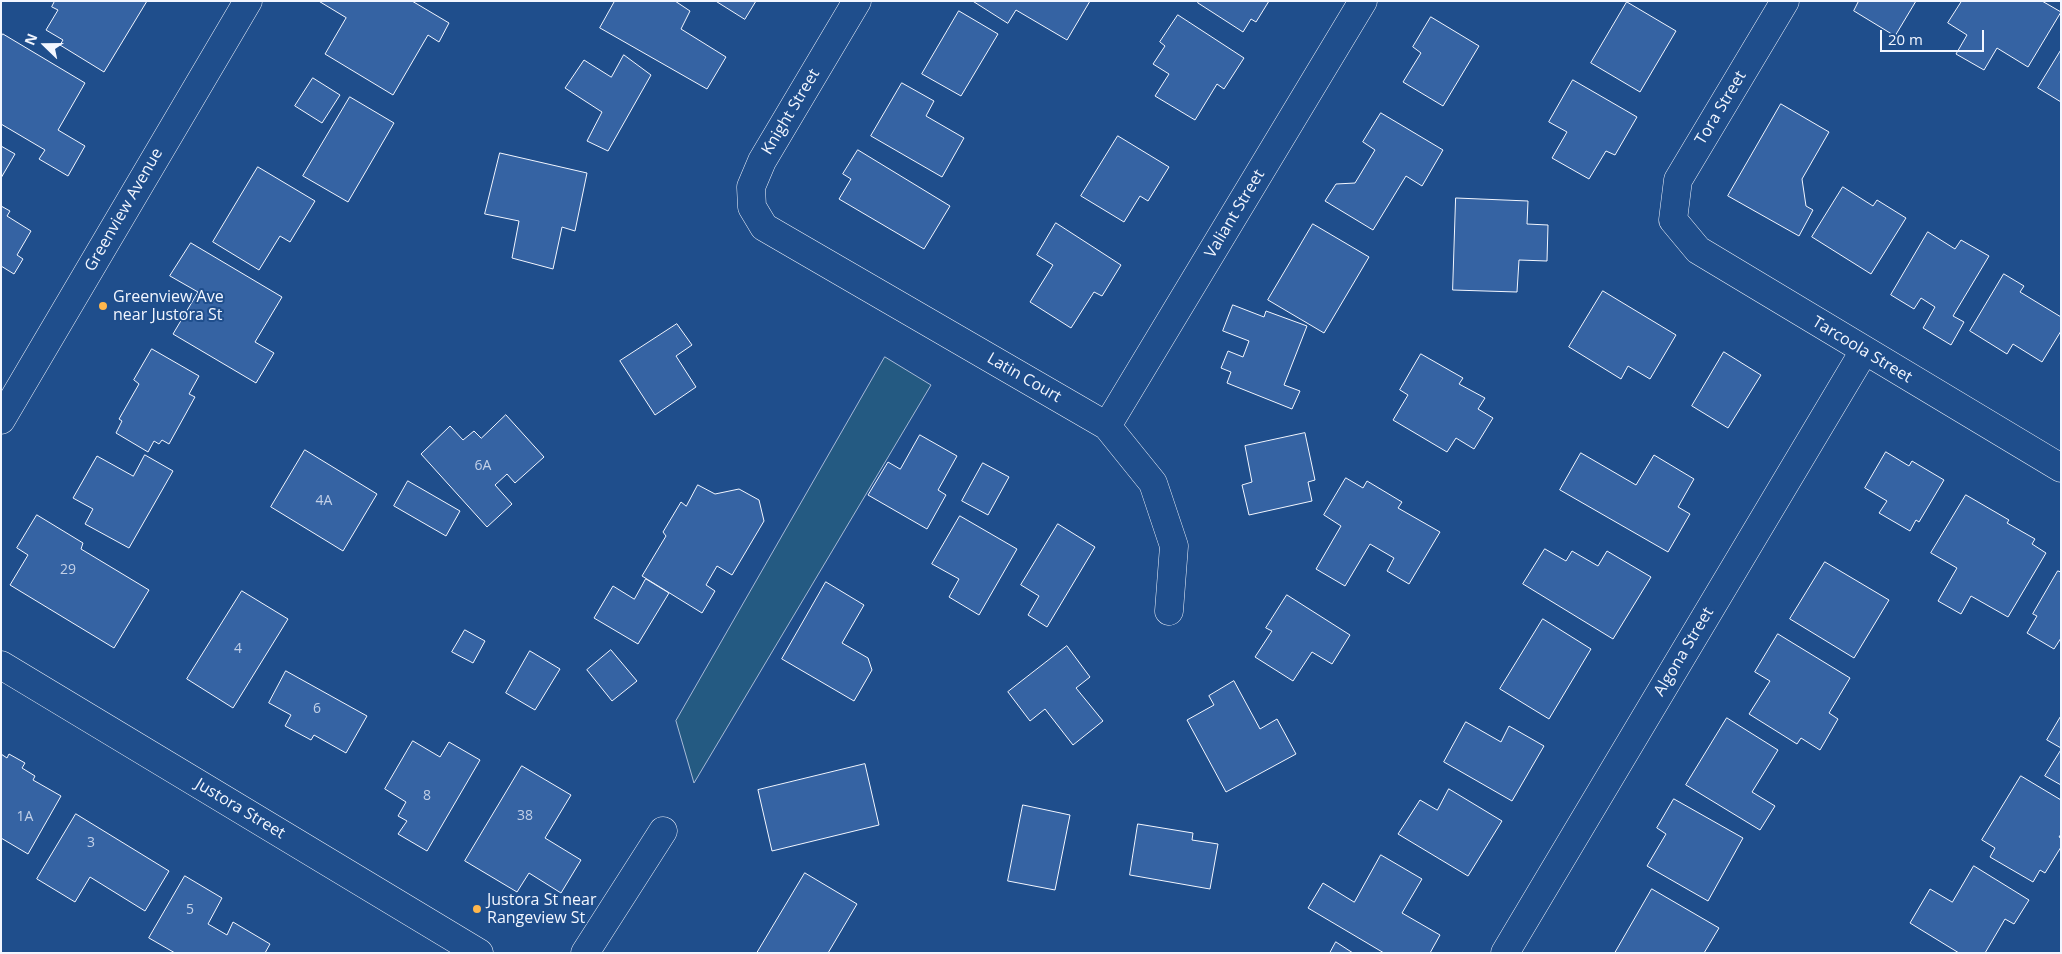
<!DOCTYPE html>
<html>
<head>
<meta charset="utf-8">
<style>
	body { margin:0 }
	#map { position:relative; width:2062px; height:954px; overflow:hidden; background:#1f4e8c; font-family:"Open Sans",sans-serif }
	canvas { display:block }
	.frame { position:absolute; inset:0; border:2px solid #f2f6ff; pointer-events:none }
	.north { position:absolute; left:20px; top:20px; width:50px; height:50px; -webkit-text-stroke:4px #1f4e8c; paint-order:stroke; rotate:292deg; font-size:14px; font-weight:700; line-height:20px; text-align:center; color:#f2f6ff }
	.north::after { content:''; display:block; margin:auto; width:18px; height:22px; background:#f2f6ff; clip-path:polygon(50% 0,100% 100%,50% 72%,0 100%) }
	.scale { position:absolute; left:1880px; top:30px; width:104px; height:22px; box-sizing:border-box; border:2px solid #f2f6ff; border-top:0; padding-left:6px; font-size:15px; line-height:18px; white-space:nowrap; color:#f2f6ff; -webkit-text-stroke:4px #1f4e8c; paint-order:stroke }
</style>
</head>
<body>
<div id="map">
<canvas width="2062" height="954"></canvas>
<div class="frame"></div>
<div class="north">N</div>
<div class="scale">20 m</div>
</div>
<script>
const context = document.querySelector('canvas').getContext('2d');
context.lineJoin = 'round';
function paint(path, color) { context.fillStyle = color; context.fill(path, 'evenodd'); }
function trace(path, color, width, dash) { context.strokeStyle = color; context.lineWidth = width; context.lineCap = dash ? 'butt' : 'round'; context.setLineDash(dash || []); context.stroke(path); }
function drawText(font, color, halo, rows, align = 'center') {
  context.font = font + ' "Open Sans",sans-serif'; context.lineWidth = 4; context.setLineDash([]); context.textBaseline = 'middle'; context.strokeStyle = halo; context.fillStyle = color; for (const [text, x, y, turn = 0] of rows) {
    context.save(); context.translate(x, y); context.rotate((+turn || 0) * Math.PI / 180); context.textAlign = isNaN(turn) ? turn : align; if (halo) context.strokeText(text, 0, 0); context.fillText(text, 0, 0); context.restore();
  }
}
const green = new Path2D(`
	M885 357 931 385 694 783 676 721Z`);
paint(green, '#245a82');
trace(green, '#a8bbd7', 1);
const building = new Path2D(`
	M55 1H147L104 72 60 45 63 40 46 30 58 10 52 7Z
	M319 1H412L449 23 439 42 428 35 393 95 325 54 346 18Z
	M615 1H675L690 11 681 29 726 57 707 89 600 28Z
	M716 1H756L745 19Z
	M973 1H1090L1067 40 1016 10 1008 23Z
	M1199 1H1269L1256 22 1251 19 1243 32 1198 3Z
	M1859 1H1916L1895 36 1854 11Z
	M1962 1H2042L2061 12 2028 67 1997 48 1984 70 1956 54 1967 35 1948 23Z
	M1627 2 1676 31 1640 92 1591 63Z
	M959 11 998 34 961 96 922 74Z
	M1178 15 1244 58 1224 89 1217 84 1195 120 1155 96 1169 74 1153 64 1165 46 1160 42Z
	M1431 17 1479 46 1443 106 1403 82 1421 53 1413 47Z
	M3 34 85 83 58 130 85 146 68 176 39 159 45 150 1 124V37Z
	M2061 50V102L2038 88Z
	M624 55 651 75 608 151 587 141 602 112 565 88 584 60 611 77Z
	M313 78 340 95 322 123 295 106Z
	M1573 80 1637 117 1615 155 1606 151 1589 179 1552 158 1567 132 1549 122Z
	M902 83 934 101 926 116 964 138 942 177 871 136Z
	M350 97 394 123 348 202 303 176Z
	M1781 104 1829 132 1802 179 1806 206 1813 210 1799 236 1728 196Z
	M1381 113 1443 150 1422 186 1406 176 1373 230 1325 201 1336 184 1355 183 1375 150 1363 142Z
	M1118 136 1169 167 1148 201 1140 196 1124 222 1081 196Z
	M1 146 15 154 1 178Z
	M858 150 950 206 924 249 839 199 851 179 843 174Z
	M500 153 587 173 575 231 562 227 553 269 512 258 519 221 485 214Z
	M258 167 315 201 290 242 280 236 259 270 213 242Z
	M1843 187 1873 206 1877 200 1906 218 1871 274 1812 237Z
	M1456 198 1528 201 1527 224 1548 225 1547 261 1519 260 1517 292 1453 290Z
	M1 206 10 211 7 216 31 231 17 255 23 259 14 274 1 266Z
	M1056 223 1121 265 1102 296 1094 292 1071 328 1030 302 1053 265 1037 255Z
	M1313 224 1369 257 1324 333 1268 300Z
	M1928 232 1955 249 1961 240 1989 256 1953 316 1964 322 1951 345 1923 328 1935 307 1921 298 1914 309 1891 295Z
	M191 243 282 297 255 342 274 353 256 383 173 334 198 292 170 276Z
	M2004 274 2024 286 2020 292 2061 317V331L2042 362 2013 344 2007 354 1970 331Z
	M1603 291 1676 335 1650 379 1628 366 1621 379 1569 347Z
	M1233 305 1264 317 1266 311 1307 326 1284 385 1300 391 1292 409 1227 383 1231 372 1221 368 1228 351 1243 357 1249 341 1223 331Z
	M677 324 692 345 676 356 696 387 655 415 620 361Z
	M152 349 199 376 189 394 195 397 169 444 162 440 159 444 154 441 148 452 116 433 122 421 119 419 139 384 134 380Z
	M1724 352 1761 375 1728 428 1692 406Z
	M1421 354 1463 378 1459 384 1485 398 1478 409 1493 418 1474 449 1456 438 1447 452 1393 420 1408 395 1400 390Z
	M506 415 544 457 515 483 507 474 495 485 512 504 487 527 421 454 450 426 463 440 474 431 481 438Z
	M1305 433 1315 480 1308 482 1312 501 1249 515 1242 485 1252 482 1245 446Z
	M920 435 957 456 938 490 946 495 927 529 868 495 888 462 900 469Z
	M305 450 377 494 343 551 271 507Z
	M1886 452 1909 466 1912 461 1944 480 1919 522 1916 520 1910 531 1879 513 1887 501 1865 488Z
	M1581 453 1636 485 1654 455 1694 479 1678 507 1690 514 1668 552 1560 490Z
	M145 455 173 471 129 548 85 524 93 509 73 498 97 456 133 476Z
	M983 463 1009 477 988 515 962 501Z
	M1346 478 1363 488 1367 481 1402 502 1398 508 1440 532 1409 584 1387 571 1394 558 1370 544 1345 586 1316 569 1341 526 1324 515Z
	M408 481 460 511 446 536 394 506Z
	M698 485 715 494 739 489 759 500 764 521 732 575 717 566 706 585 715 591 702 613 642 576 666 536 663 532 681 502 686 506Z
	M1966 495 2009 520 2007 523 2035 539 2032 544 2046 553 2008 617 1971 596 1961 614 1938 601 1957 568 1931 553Z
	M37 515 83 543 81 549 149 590 114 648 10 585 28 555 17 548Z
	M960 516 1017 549 979 615 949 597 959 579 932 564Z
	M1058 524 1095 547 1047 627 1028 615 1039 596 1021 585Z
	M1545 549 1566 561 1572 551 1598 566 1607 551 1651 577 1613 639 1523 584Z
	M1825 562 1889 600 1854 658 1790 619Z
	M2058 571 2061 572V638L2054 649 2027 633 2037 616 2033 614Z
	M646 579 669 593 638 644 594 618 613 586 634 599Z
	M826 582 864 605 842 643 868 658 872 670 854 701 782 659Z
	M242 591 288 619 233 708 187 679Z
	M1287 595 1350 635 1332 664 1312 652 1293 681 1255 657 1272 631 1266 628Z
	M1543 619 1591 649 1549 719 1500 689Z
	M465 630 485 641 473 663 452 652Z
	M1778 634 1850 678 1829 713 1838 719 1820 750 1801 738 1797 744 1749 714 1770 681 1755 672Z
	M1067 646 1090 677 1076 688 1103 721 1073 745 1045 709 1030 721 1008 692Z
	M611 650 637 681 612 701 587 670Z
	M530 651 560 669 535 710 506 693Z
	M286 671 367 716 346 753 314 735 311 740 285 726 291 715 269 703Z
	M1234 681 1260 729 1277 719 1296 754 1226 792 1187 720 1214 705 1209 696Z
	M2061 716V748L2047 740Z
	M1727 718 1778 750 1752 792 1775 806 1760 830 1686 785Z
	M1466 722 1501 742 1509 726 1544 746 1512 801 1444 762Z
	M413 741 440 757 449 742 480 760 427 851 398 834 407 821 398 816 406 802 385 789Z
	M2061 750V785L2045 776Z
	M1 754 7 758 9 754 25 763 22 768 35 776 33 780 61 796 28 854 1 838Z
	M865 764 879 825 772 851 758 790Z
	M522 766 571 795 545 838 581 860 561 893 529 873 517 892 465 861Z
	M2021 776 2061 800V834L2059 837 2061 838V847L2045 873 2040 870 2033 882 1990 857 1995 848 1982 840Z
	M1449 789 1502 821 1468 876 1398 834 1420 800 1437 810Z
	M1674 799 1743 838 1708 901 1647 866 1666 834 1657 828Z
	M1023 805 1070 815 1055 890 1008 881Z
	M76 814 169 871 145 911 90 877 75 902 37 879Z
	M1138 824 1193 833 1192 840 1218 844 1210 889 1130 875Z
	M1381 855 1422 879 1402 913 1440 935 1430 953H1384L1308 908 1323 883 1354 902Z
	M1974 866 2029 900 2014 924 2005 919 1985 953H1959L1910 923 1930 889 1952 902Z
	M805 873 857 904 828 953H757Z
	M185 876 222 898 208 924 227 935 233 922 270 944 265 953H175L149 938Z
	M1652 889 1719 928 1704 953H1615Z
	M1336 942 1353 953H1330Z`);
paint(building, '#3563a3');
trace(building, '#f2f6ff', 1);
const minor = new Path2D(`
	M857 1 762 161 751 187 752 207 764 227 1107 426 1153 483 1174 546 1169 611
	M1785 1 1678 180 1673 220 1698 250 2061 468
	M1 420 248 1
	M1107 426 1363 1
	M1 665 479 953
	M585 953 663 831
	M1505 953 1864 351`);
trace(minor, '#f2f6ff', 29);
trace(minor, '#1f4e8c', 28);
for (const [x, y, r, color] of [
	[103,306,5,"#ffb74d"],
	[477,909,5,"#ffb74d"]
]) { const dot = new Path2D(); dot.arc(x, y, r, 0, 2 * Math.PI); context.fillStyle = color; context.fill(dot); trace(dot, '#1f4e8c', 2); }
drawText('14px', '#c3d1e8', null, [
	["6A",483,466],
	["4A",324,501],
	["29",68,570],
	["4",238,649],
	["6",317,709],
	["8",427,796],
	["38",525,816],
	["1A",25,817],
	["3",91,843],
	["5",190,910]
]);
drawText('16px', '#f2f6ff', '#1f4e8c', [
	["Tora Street",1721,108,-59],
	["Knight Street",791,112,-59],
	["Greenview Avenue",124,210,-60],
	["Valiant Street",1235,214,-59],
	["Tarcoola Street",1862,350,31],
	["Latin Court",1024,378,30],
	["Algona Street",1684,652,-59],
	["Justora Street",240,809,31]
]);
drawText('16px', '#f2f6ff', '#1f4e8c', [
	["Greenview Ave",113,297],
	["near Justora St",113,315],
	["Justora St near",487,900],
	["Rangeview St",487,918]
], 'left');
</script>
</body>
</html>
